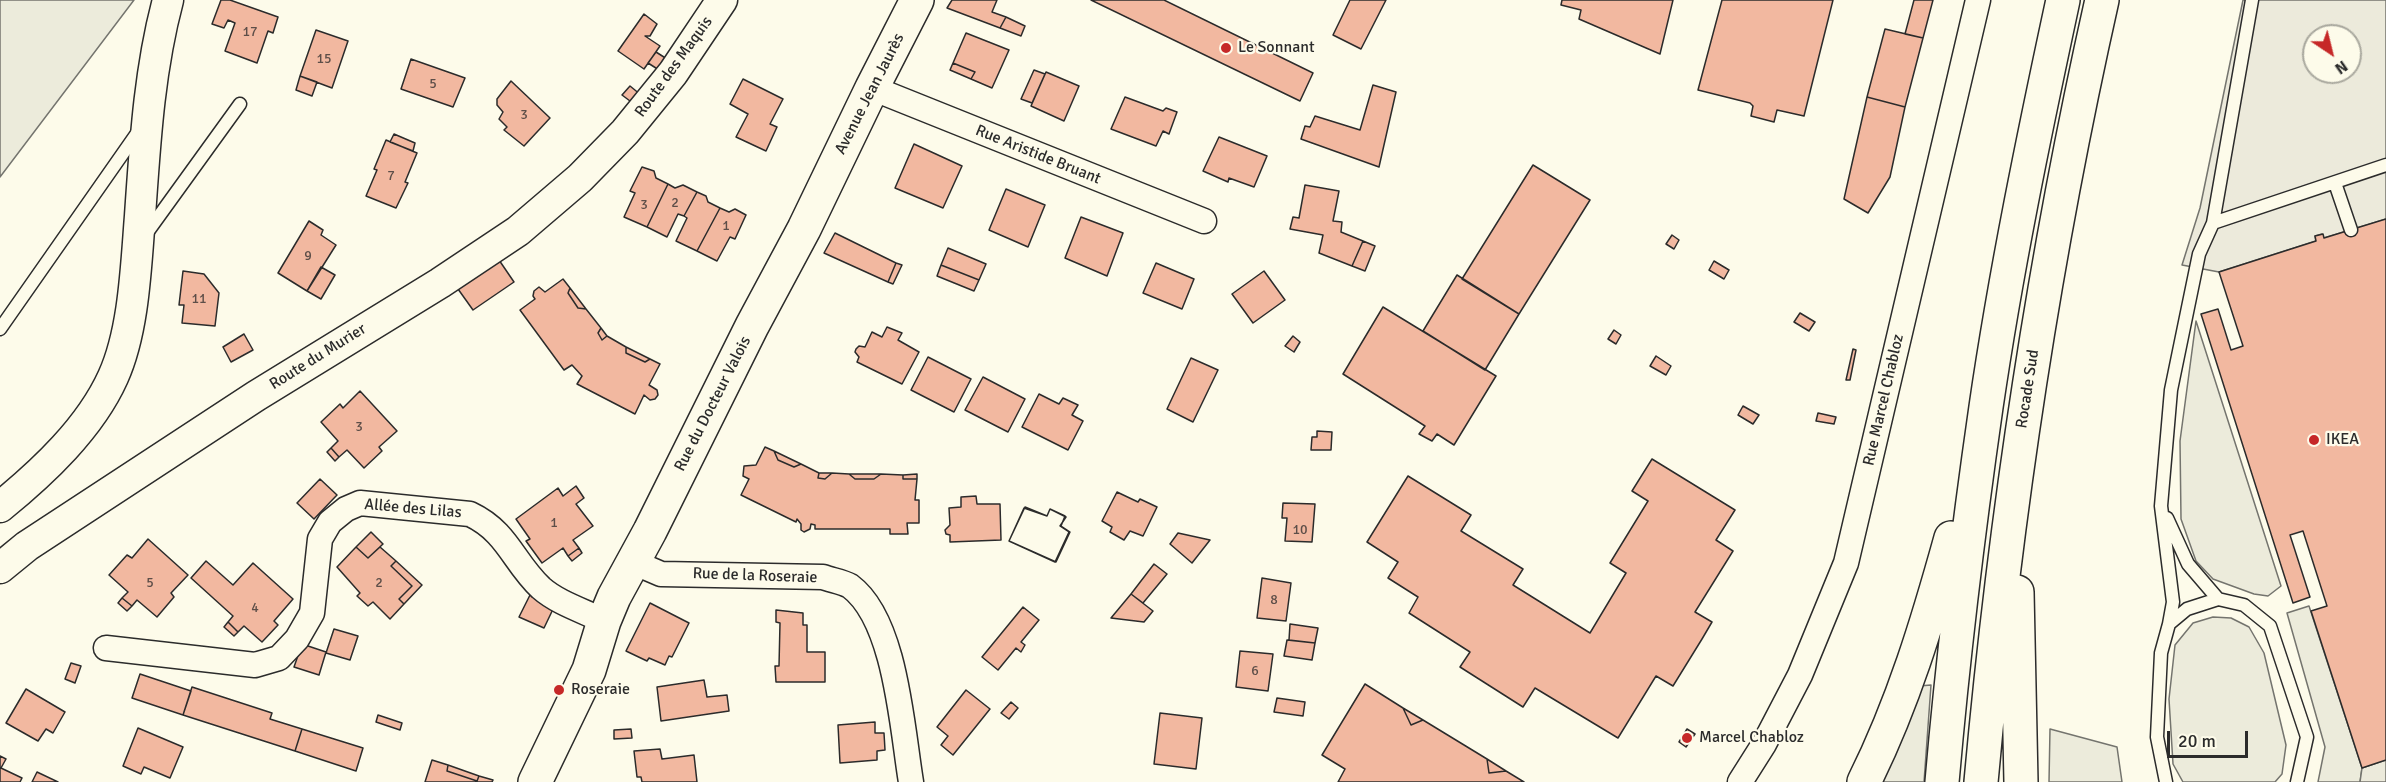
<!DOCTYPE html>
<html>
<head>
<meta charset="utf-8">
<style>
	body { margin:0 }
	#map { position:relative; width:2386px; height:782px; overflow:hidden; background:#fdfbea; font-family:Signika,sans-serif }
	canvas { display:block }
	.north { position:absolute; left:2302px; top:24px; width:60px; height:60px; box-sizing:border-box; background:#fdfbea; border:2px solid #a9a89e; border-radius:50%; rotate:145deg; font-size:16px; font-weight:700; line-height:24px; text-align:center; color:#2b2b2b }
	.north::after { content:''; display:block; margin:auto; width:21px; height:27px; background:#c62828; clip-path:polygon(50% 0,100% 100%,50% 72%,0 100%) }
	.scale { position:absolute; left:2167px; top:731px; width:81px; height:27px; box-sizing:border-box; border:3px solid #2b2b2b; border-top:0; padding-left:8px; font-size:18px; line-height:21px; white-space:nowrap; color:#2b2b2b; -webkit-text-stroke:4px #fdfbea; paint-order:stroke }
</style>
</head>
<body>
<div id="map">
<canvas width="2386" height="782"></canvas>
<div class="north">N</div>
<div class="scale">20 m</div>
</div>
<script>
const context = document.querySelector('canvas').getContext('2d');
context.lineJoin = 'round';
function paint(path, color) { context.fillStyle = color; context.fill(path, 'evenodd'); }
function trace(path, color, width, dash) { context.strokeStyle = color; context.lineWidth = width; context.lineCap = dash ? 'butt' : 'round'; context.setLineDash(dash || []); context.stroke(path); }
function drawText(font, color, halo, rows, align = 'center') {
  context.font = font + ' Signika,sans-serif'; context.lineWidth = 4.5; context.setLineDash([]); context.textBaseline = 'middle'; context.strokeStyle = halo; context.fillStyle = color; for (const [text, x, y, turn = 0] of rows) {
    context.save(); context.translate(x, y); context.rotate((+turn || 0) * Math.PI / 180); context.textAlign = isNaN(turn) ? turn : align; if (halo) context.strokeText(text, 0, 0); context.fillText(text, 0, 0); context.restore();
  }
}
const green = new Path2D(`
	M0 0H134L0 177Z
	M2196 321 2281 586 2268 596 2254 594 2213 579 2196 561 2181 519 2180 441Z
	M2309 606 2362 768 2360 782H2318L2325 747 2287 613Z
	M2213 617 2231 618 2249 627 2264 653 2286 745 2282 774 2275 782H2183L2173 764 2169 699 2175 645 2193 623Z
	M1931 685 1924 782H1878L1919 686Z
	M2050 729 2117 747 2122 782H2049Z`);
paint(green, '#ecebdb');
trace(green, '#74746e', 1.5);
const parking = new Path2D(`
	M2243 0H2386V219L2324 238 2322 234 2315 236 2316 241 2219 272 2182 265 2200 208ZM2314 36H2350V72H2314Z
	M2386 760V782H2360L2362 768Z`);
paint(parking, '#eceadb');
trace(parking, '#74746e', 1.5);
const building = new Path2D(`
	M221 0H230L278 17 273 33 268 31 257 63 225 51 235 23 228 20 224 28 212 24Z
	M952 0H997L992 12 1006 17 1000 28 947 8Z
	M1091 0H1164L1313 73 1300 101Z
	M1350 0H1386L1361 49 1333 35Z
	M1562 0H1673L1660 54 1579 19 1581 10 1561 5Z
	M1722 0H1833L1804 116 1777 110 1774 122 1751 116 1753 106 1750 103 1698 90Z
	M1914 0H1933L1923 38 1905 34Z
	M644 14 657 24 650 36H645L660 46 644 69 618 51Z
	M1006 17 1025 26 1021 36 1000 28Z
	M1885 29 1923 38 1905 107 1867 97Z
	M316 30 348 41 332 88 300 76Z
	M966 33 1009 50 992 88 971 79 975 72 953 63Z
	M656 52 667 59 659 70 648 63Z
	M411 59 465 78 453 107 401 89Z
	M953 63 975 72 971 79 950 70Z
	M1034 70 1045 74 1032 103 1021 99Z
	M1046 72 1079 86 1064 121 1031 106Z
	M300 76 317 82 312 96 296 90Z
	M743 79 783 99 770 124 777 127 766 151 736 137 748 114 730 104Z
	M511 81 550 118 524 146 504 130 507 127 499 119 503 112 497 105V99Z
	M1373 85 1396 92 1379 167 1301 139 1305 126 1310 127 1315 116 1360 130Z
	M630 86 641 95 634 104 622 95Z
	M1125 97 1163 111 1166 108 1177 112 1169 134 1163 131 1156 146 1111 129Z
	M1867 97 1905 107 1890 177 1868 213 1844 199Z
	M394 134 415 143 413 151 390 142Z
	M1219 137 1267 156 1254 187 1229 178 1228 182 1203 171Z
	M386 140 417 153 405 182 408 183 396 208 366 196 377 170 374 169Z
	M914 144 962 166 943 208 895 188Z
	M1533 165 1590 200 1519 314 1462 279Z
	M642 167 654 171 656 178 668 184 647 227 624 217 635 193 630 191Z
	M668 184 675 188 683 185 697 192 684 216 678 214 667 237 647 227Z
	M1305 185 1339 191 1333 221 1342 222 1341 232 1363 241 1352 266 1319 253 1323 235 1290 229 1293 217 1299 218Z
	M1006 189 1045 205 1028 247 989 230Z
	M697 192 706 196 708 202 720 208 697 251 676 241 687 218 684 216Z
	M720 208 729 212 735 209 746 215 735 239 730 237 717 261 697 251Z
	M1081 217 1123 233 1107 276 1065 258Z
	M2386 219V760L2362 768 2311 611 2327 606 2303 531 2290 535 2310 597 2293 603 2201 314 2218 309 2231 350 2243 346 2219 272 2316 241 2315 236 2323 234 2324 238Z
	M309 221 323 230 321 235 336 245 307 291 278 273Z
	M835 233 896 263 888 282 824 253Z
	M1672 235 1679 240 1674 249 1666 244Z
	M1363 241 1375 246 1365 271 1352 266Z
	M948 248 986 264 979 280 941 265Z
	M499 260 514 282 473 310 458 289Z
	M1714 261 1729 270 1724 279 1709 270Z
	M896 263 902 265 893 284 888 282Z
	M1156 263 1194 279 1182 309 1143 293Z
	M941 265 979 280 974 291 937 276Z
	M321 267 335 275 321 299 307 291Z
	M183 271 204 274 219 293 215 326 182 323 184 305H179Z
	M1264 271 1285 300 1253 323 1232 294Z
	M1457 275 1519 314 1485 370 1423 331Z
	M563 279 570 288 568 293 578 308 586 309 601 328 598 333 602 340 607 336 626 347V353L645 362 650 359 660 364 649 385 657 390 658 395 655 399 650 400 644 395 635 414 577 384 582 376 572 365 564 370 520 310 535 299 533 296 534 291 539 287 545 292Z
	M570 288 586 309 578 308 568 293Z
	M1383 307 1496 376 1454 445 1437 434 1432 441 1419 434 1425 426 1343 374Z
	M1800 313 1815 322 1809 331 1794 322Z
	M887 327 902 333 898 340 919 352 902 384 857 362 859 357 855 352 856 349 859 346 865 347 872 332 882 337Z
	M601 328 607 336 602 340 598 333Z
	M1614 330 1621 335 1616 344 1608 339Z
	M244 334 253 350 231 362 223 347Z
	M1293 336 1300 342 1294 352 1285 346Z
	M626 347 650 359 645 362 626 353Z
	M1853 349 1856 350 1850 380H1846Z
	M1656 356 1671 366 1666 375 1650 366Z
	M928 357 971 379 954 412 911 390Z
	M1191 358 1218 370 1193 422 1167 409Z
	M983 377 1025 399 1008 432 965 410Z
	M360 391 397 431 379 447 382 451 364 468 347 450 339 457 331 448 338 441 321 422 340 404 343 408Z
	M1039 394 1059 404 1063 398 1078 405 1072 415 1083 421 1068 450 1022 427Z
	M1743 406 1759 415 1753 424 1738 415Z
	M1818 413 1836 417 1834 424 1816 421Z
	M1317 431 1332 432 1331 450H1311L1312 437H1317Z
	M765 447 774 451 778 460 794 467 801 464 819 473 818 478 825 479 832 473 849 474 855 479H874L881 474 903 475V479H917L915 500H919V523H907L908 534H890V529H815V525L811 524 810 529 804 532 801 530V524L797 519 796 522 741 495 749 479 743 476 744 466 756 465Z
	M331 448 339 457 335 461 327 452Z
	M774 451 801 464 794 467 778 460Z
	M1652 459 1735 510 1716 540 1733 551 1695 612 1712 622 1702 639 1673 686 1656 676 1618 738 1535 688 1523 707 1460 667 1470 652 1409 613 1418 597 1388 578 1398 562 1367 542 1408 476 1471 515 1461 531 1523 569 1513 585 1590 633 1626 573 1610 563 1648 501 1632 491Z
	M819 473H832L825 479 818 478Z
	M849 474H881L874 479H855Z
	M917 474V479H903V475Z
	M320 479 337 495 314 519 297 503Z
	M576 486 584 498 576 504 593 526 573 540 579 548 568 556 563 548 542 563 526 541 530 539 516 519 558 488 563 496Z
	M1117 492 1138 502 1140 499 1157 507 1143 536 1130 531 1124 540 1110 532 1112 527 1102 521Z
	M976 496 977 504H1000L1001 540 950 542V535L946 534 945 530 950 525 949 508 961 507V497Z
	M1283 503 1315 504 1312 542 1285 541 1287 518H1282Z
	M1025 507 1047 516 1050 509 1065 516 1061 526 1070 532 1056 562 1009 541Z
	M1024 508 1047 516 1050 509 1066 517 1060 526 1069 532 1055 562 1009 541Z
	M371 532 383 544 368 558 356 547Z
	M1178 533 1210 540 1192 563 1170 544Z
	M148 539 188 575 171 593 174 597 157 617 137 600 132 606 122 598 128 592 109 575 127 555 132 558Z
	M356 547 368 558 380 547 396 561 391 566 412 586 399 599 404 604 390 619 373 602 368 606 357 596 360 593 337 567Z
	M579 548 582 553 572 561 568 556Z
	M206 561 233 585 253 563 293 599 274 621 278 625 262 642 244 626 238 632 228 622 233 616 191 578Z
	M396 561 422 585 404 604 399 599 412 586 391 566Z
	M1154 564 1167 574 1143 603 1131 594Z
	M1262 578 1291 583 1286 621 1257 618Z
	M531 593 555 605 544 628 519 617Z
	M1131 594 1153 611 1144 622 1111 618Z
	M122 598 132 606 127 611 118 603Z
	M650 603 689 623 672 657 669 656 665 665 649 658 647 661 626 651Z
	M1023 607 1039 620 1021 642 1025 645 1021 652 1016 648 998 670 982 657Z
	M776 610 803 613V625H807V652H825V682H776L775 666H779L780 623 776 622Z
	M228 622 238 632 234 636 224 627Z
	M1290 624 1318 628 1315 643 1289 640Z
	M334 629 358 636 350 660 326 653Z
	M1287 640 1315 643 1312 660 1284 656Z
	M302 644 326 652 319 675 294 667Z
	M1240 651 1273 654 1268 691 1236 687Z
	M71 663 81 666 75 683 65 679Z
	M140 674 191 691 183 715 132 698Z
	M704 680 707 697 727 695 729 711 661 721 657 687Z
	M1365 684 1403 708 1411 725 1423 720 1487 759 1489 773 1506 771 1524 782H1338L1345 769 1322 755Z
	M192 687 272 713 270 719 302 729 295 751 183 715Z
	M26 689 65 712 53 733 46 729 38 741 6 723Z
	M966 690 990 709 953 755 941 745 948 736 937 727Z
	M1277 698 1305 702 1303 716 1274 712Z
	M1011 702 1018 708 1009 719 1001 713Z
	M1403 708 1423 720 1411 725Z
	M1160 713 1202 718 1196 769 1154 764Z
	M378 715 402 723 400 730 376 722Z
	M875 722V733H884L885 750 877 751V760L840 763 838 725Z
	M138 728 183 747 170 778 144 767 141 774 123 766Z
	M302 729 363 748 356 771 295 751Z
	M631 729 632 738 614 739V730Z
	M1687 729 1695 734 1686 747 1679 742Z
	M660 749 662 759 694 755 697 782H642L641 777H637L634 751Z
	M0 756 6 759 1 768 22 778 20 782H0Z
	M1487 759 1506 771 1489 773Z
	M432 760 448 765 447 771 477 781 479 776 493 780 492 782H425Z
	M448 765 479 776 477 781 447 771Z
	M37 772 58 782H32Z`);
paint(building, '#f2b8a0');
trace(building, '#2b2b2b', 1.5);
const service = new Path2D(`
	M2335 183 2351 230
	M2213 223 2252 0
	M146 234 240 104
	M0 329 140 129
	M2167 518 2188 564 2218 599
	M2169 624 2173 602 2161 506 2171 390 2199 254 2213 223 2386 165
	M2166 782 2157 737 2161 653 2169 624 2187 609 2218 599 2244 605 2270 626 2307 737 2297 782`);
const minor = new Path2D(`
	M872 88 1204 221
	M633 562 661 574 823 577C831 580 843 582 850 586 896 620 902 728 911 782
	M106 648 255 665 279 658 297 639 312 613 320 539 330 522 346 509 360 503 470 514C508 532 513 562 541 588 558 603 584 611 604 621
	M1740 782 1764 744 1800 675 1846 563 1978 0`);
const tertiary = new Path2D(`
	M0 507C43 472 90 428 113 377 134 331 136 266 140 216 145 144 149 71 168 0
	M0 568 27 546 256 396 440 283 518 231 580 178 625 132 673 73 722 0`);
const secondary = new Path2D(`
	M535 782 589 670 604 621 614 597 650 531 752 326 804 229 872 88 917 0`);
const trunk = new Path2D(`
	M2017 592 2021 782
	M1864 782C1903 704 1928 621 1951 538
	M1942 782C1953 656 1968 532 1986 407 2006 270 2034 135 2063 0
	M1981 782C2005 518 2044 258 2102 0`);
trace(service, '#2b2b2b', 15);
trace(minor, '#2b2b2b', 27);
trace(tertiary, '#2b2b2b', 33);
trace(secondary, '#2b2b2b', 36);
trace(trunk, '#2b2b2b', 36);
trace(service, '#fdfbea', 12);
trace(minor, '#fdfbea', 24);
trace(tertiary, '#fdfbea', 30);
trace(secondary, '#fdfbea', 33);
trace(trunk, '#fdfbea', 33);
for (const [x, y, r, color] of [
	[1226,48,6,"#c62828"],
	[2314,440,6,"#c62828"],
	[559,690,6,"#c62828"],
	[1687,738,6,"#c62828"]
]) { const dot = new Path2D(); dot.arc(x, y, r, 0, 2 * Math.PI); context.fillStyle = color; context.fill(dot); trace(dot, '#fdfbea', 2); }
drawText('14px', '#5d4e48', null, [
	["17",250,32],
	["15",324,59],
	["5",433,84],
	["3",524,115],
	["7",391,176],
	["2",675,203],
	["3",644,205],
	["1",726,226],
	["9",308,256],
	["11",199,299],
	["3",359,427],
	["1",554,523],
	["10",1300,530],
	["5",150,583],
	["2",379,583],
	["8",1274,600],
	["4",255,608],
	["6",1255,671]
]);
drawText('16px', '#2b2b2b', '#fdfbea', [
	["Le Sonnant",1238,48],
	["IKEA",2326,440],
	["Roseraie",571,690],
	["Marcel Chabloz",1699,738]
], 'left');
drawText('16px', '#2b2b2b', '#fdfbea', [
	["Route des Maquis",674,67,-54],
	["Avenue Jean Jaurès",870,94,-63],
	["Rue Aristide Bruant",1038,155,22],
	["Route du Murier",318,357,-32],
	["Rocade Sud",2028,389,-81],
	["Rue Marcel Chabloz",1884,400,-77],
	["Rue du Docteur Valois",713,404,-63],
	["Allée des Lilas",413,509,5],
	["Rue de la Roseraie",755,576,2]
]);
</script>
</body>
</html>
